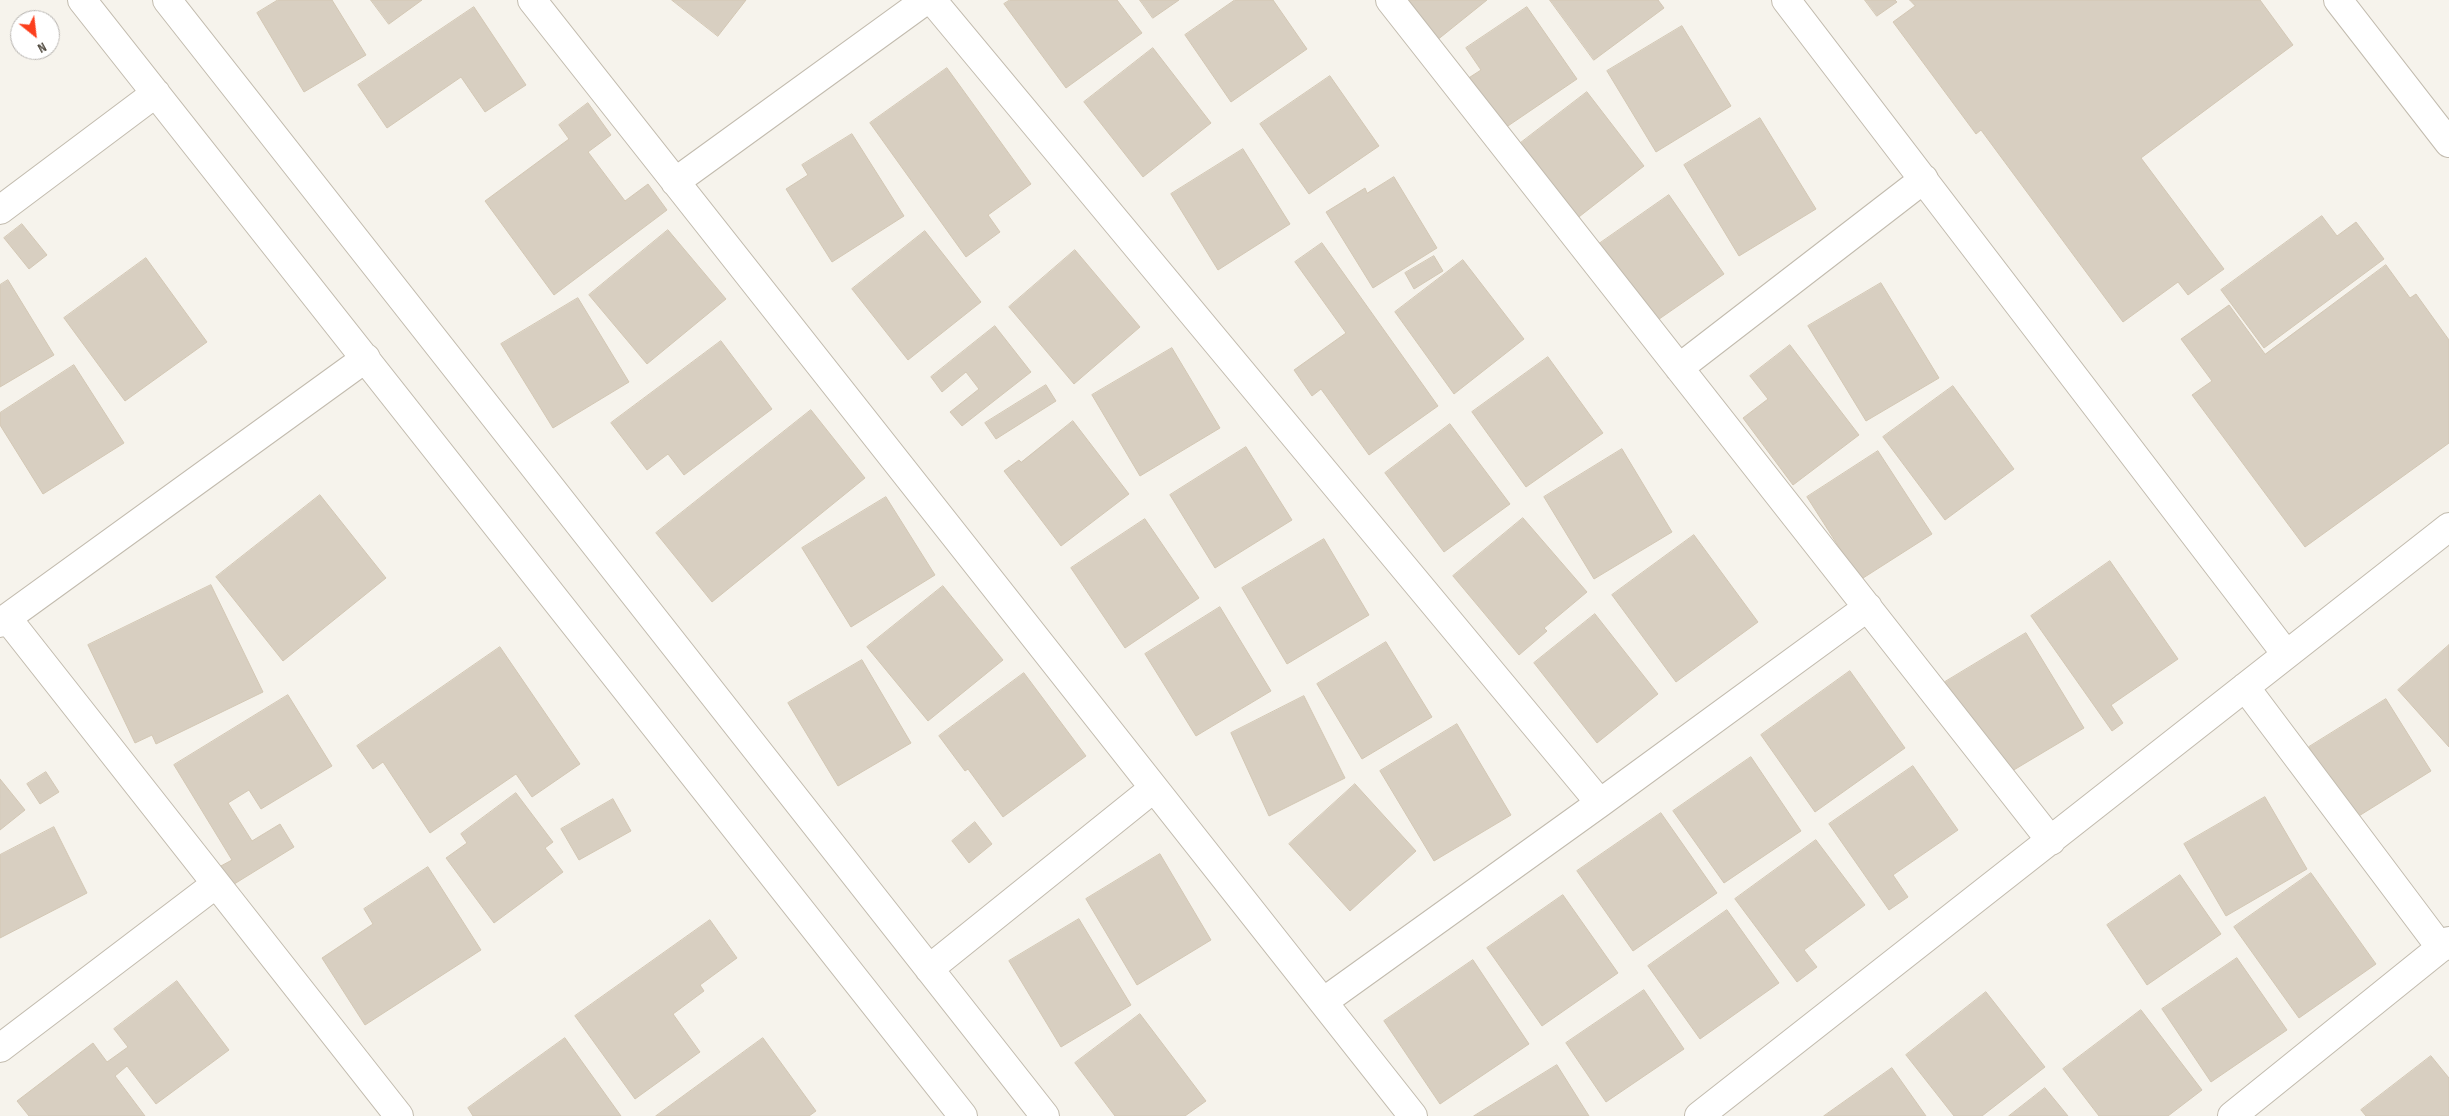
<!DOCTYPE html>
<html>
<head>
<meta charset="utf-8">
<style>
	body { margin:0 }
	#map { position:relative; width:2449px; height:1116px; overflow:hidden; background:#f6f3ec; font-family:"Sofia Sans Condensed",sans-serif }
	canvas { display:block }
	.north { position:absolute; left:10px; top:10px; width:50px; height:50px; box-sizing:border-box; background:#fff; border:1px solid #b7b4b0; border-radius:50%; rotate:151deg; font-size:14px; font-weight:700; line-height:20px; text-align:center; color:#4b4439 }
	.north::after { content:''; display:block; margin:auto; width:18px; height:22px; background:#fc3f1d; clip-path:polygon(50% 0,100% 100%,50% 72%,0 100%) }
</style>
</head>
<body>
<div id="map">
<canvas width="2449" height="1116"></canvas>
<div class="north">N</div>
</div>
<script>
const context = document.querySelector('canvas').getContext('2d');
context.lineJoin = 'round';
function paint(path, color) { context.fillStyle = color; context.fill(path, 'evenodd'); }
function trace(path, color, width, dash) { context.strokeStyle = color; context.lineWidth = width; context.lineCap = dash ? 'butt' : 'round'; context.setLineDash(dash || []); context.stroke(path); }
const building = new Path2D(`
	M278 0H332L366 55 304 92 257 13Z
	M371 0H422L389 24Z
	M672 0H746L718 36Z
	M1010 0H1117L1142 33 1066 88 1004 4Z
	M1140 0H1179L1153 18Z
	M1235 0H1273L1307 49 1231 102 1185 35Z
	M1394 0H1487L1431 45Z
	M1550 0H1658L1664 8 1594 60Z
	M1865 0H1895L1897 2 1877 16Z
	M1910 0H2260L2293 45 2141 158 2224 269 2188 295 2178 282 2123 322 1981 130 1976 134 1893 22 1915 6Z
	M474 7 526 85 485 112 461 77 387 128 358 85Z
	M1527 7 1577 79 1502 130 1467 79 1481 70 1466 48Z
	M1682 26 1731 106 1656 152 1607 71Z
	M1153 48 1211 123 1143 177 1084 102Z
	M947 68 1031 184 988 215 1000 232 966 257 870 123Z
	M1330 76 1379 146 1309 194 1260 124Z
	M1587 92 1644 166 1575 220 1518 145Z
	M588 103 611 135 588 152 625 201 648 184 667 210 554 295 485 201 569 139 559 125Z
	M1760 118 1816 209 1739 256 1684 165Z
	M852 134 904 216 832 262 786 189 808 175 802 165Z
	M1243 149 1290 224 1218 270 1171 194Z
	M1394 177 1437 248 1373 288 1326 212 1365 188 1367 193Z
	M1669 195 1724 274 1652 324 1596 246Z
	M2322 216 2337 236 2356 222 2384 259 2264 348 2221 290Z
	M22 224 47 255 29 269 4 238Z
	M668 230 726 299 647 364 589 295Z
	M925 231 981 302 908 360 852 289Z
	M1322 243 1438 406 1369 455 1321 389 1312 396 1294 370 1346 333 1295 262Z
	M1075 250 1140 327 1074 384 1009 307Z
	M1434 256 1443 271 1414 289 1405 273Z
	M146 258 207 342 125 401 64 318Z
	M1463 260 1524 339 1454 394 1395 312Z
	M2386 265 2410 298 2416 294 2449 340V443L2305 547 2192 395 2212 381 2181 339 2229 305 2265 354Z
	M8 280 54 355 0 387V285Z
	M1881 283 1939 378 1866 421 1808 326Z
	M578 298 629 382 553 428 501 344Z
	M995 326 1031 372 962 426 950 412 979 389 966 372 942 392 931 377Z
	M721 341 772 409 684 475 668 454 647 470 611 423Z
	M1790 345 1859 435 1793 485 1743 418 1768 399 1750 376Z
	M1172 348 1220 428 1140 476 1092 395Z
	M1548 357 1603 433 1526 487 1472 412Z
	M74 365 124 443 43 494 0 425V413Z
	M1046 385 1056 401 996 439 985 423Z
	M1953 386 2014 469 1945 520 1883 437Z
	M811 410 865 478 712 602 656 533Z
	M1073 421 1129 494 1061 546 1004 471 1019 460 1021 462Z
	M1450 424 1510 504 1444 552 1385 473Z
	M1246 447 1292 520 1215 568 1170 495Z
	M1622 449 1672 532 1594 579 1544 497Z
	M1878 451 1932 534 1860 580 1807 497Z
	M320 495 386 578 283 661 216 577Z
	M886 497 935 575 851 627 802 548Z
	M1523 518 1587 592 1544 628 1547 631 1519 655 1453 576Z
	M1145 519 1199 598 1125 648 1071 568Z
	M1694 535 1758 622 1676 682 1612 595Z
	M1324 539 1369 615 1287 664 1242 588Z
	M2110 561 2178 659 2111 705 2123 723 2112 731 2031 616Z
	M211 585 263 692 156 744 152 735 135 743 88 645Z
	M943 586 1003 660 928 721 867 647Z
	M1220 607 1271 691 1196 736 1145 654Z
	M1595 614 1658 694 1597 743 1534 663Z
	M2026 633 2084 728 2002 777 1945 682Z
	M1386 642 1432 717 1362 759 1317 684Z
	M2449 645V747L2398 690Z
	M500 647 580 764 532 797 516 774 430 833 383 762 373 769 357 746Z
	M862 660 911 743 838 786 788 703Z
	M1850 671 1905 748 1815 812 1761 735Z
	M1024 673 1086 756 1003 817 968 769 965 771 939 736Z
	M288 695 332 766 261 809 249 790 228 803 252 841 280 824 294 847 231 886 219 867 232 860 174 765Z
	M1304 696 1345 778 1269 816 1231 733Z
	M2386 699 2431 771 2354 819 2309 747Z
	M1457 724 1511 815 1434 861 1380 771Z
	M1751 757 1801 831 1724 883 1673 811Z
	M1913 766 1958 830 1893 875 1908 897 1889 910 1829 824Z
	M46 772 59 792 40 804 27 784Z
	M0 779 25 810 0 830Z
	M1355 784 1416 851 1350 911 1289 844Z
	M516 793 553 842 545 848 563 872 494 923 446 858 467 843 461 834Z
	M2265 797 2307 869 2226 916 2184 844Z
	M613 799 631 831 579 860 561 829Z
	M1661 813 1717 893 1633 951 1577 871Z
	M975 822 992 844 969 863 952 841Z
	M54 827 87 893 0 938V855Z
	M1816 840 1865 905 1804 950 1817 967 1797 982 1735 899Z
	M1160 854 1211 940 1137 985 1086 899Z
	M428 867 481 950 365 1025 322 958 373 924 364 909Z
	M2311 873 2376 964 2299 1018 2234 927Z
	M2180 875 2221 934 2147 985 2107 925Z
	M1563 895 1618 973 1542 1026 1487 948Z
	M1727 910 1779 983 1700 1039 1648 966Z
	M1079 919 1131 1005 1061 1047 1009 961Z
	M710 920 737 958 700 985 704 991 673 1014 700 1052 635 1099 575 1016Z
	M2237 958 2287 1030 2211 1082 2162 1009Z
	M1473 960 1529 1044 1440 1104 1384 1021Z
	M177 981 229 1050 156 1104 127 1066 115 1076 145 1116H29L17 1101 93 1043 107 1062 128 1047 114 1029Z
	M1644 990 1684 1049 1606 1102 1566 1043Z
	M1986 992 2045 1067 1982 1116H1954L1906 1055Z
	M2141 1010 2202 1090 2168 1116H2099L2063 1069Z
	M1140 1014 1206 1101 1185 1116H1115L1075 1063Z
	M565 1038 621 1116H473L468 1108Z
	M763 1038 816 1111 809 1116H656Z
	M2431 1056 2449 1078V1116H2366L2361 1110Z
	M1557 1065 1589 1116H1474Z
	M1892 1068 1926 1116H1824Z
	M2045 1088 2068 1116H2009Z`);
paint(building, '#d8cfc1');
trace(building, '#d3c7b4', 1);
const street = new Path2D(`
	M82 0 963 1116
	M167 0 1045 1116
	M532 0 1413 1116
	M932 0 1600 803
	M1390 0 2051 841
	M1786 0 2286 654
	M2338 0 2449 143
	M675 182 926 0
	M0 210 156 93
	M1679 368 1924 179
	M7 618 399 1116
	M0 623 366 358
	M2245 687 2441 948
	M929 969 1154 788
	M1323 1002 1600 803 1868 607
	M0 1048 216 884
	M1699 1116 2449 527
	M2232 1116 2449 941`);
trace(street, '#c2bbae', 30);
trace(street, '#fff', 28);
</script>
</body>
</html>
